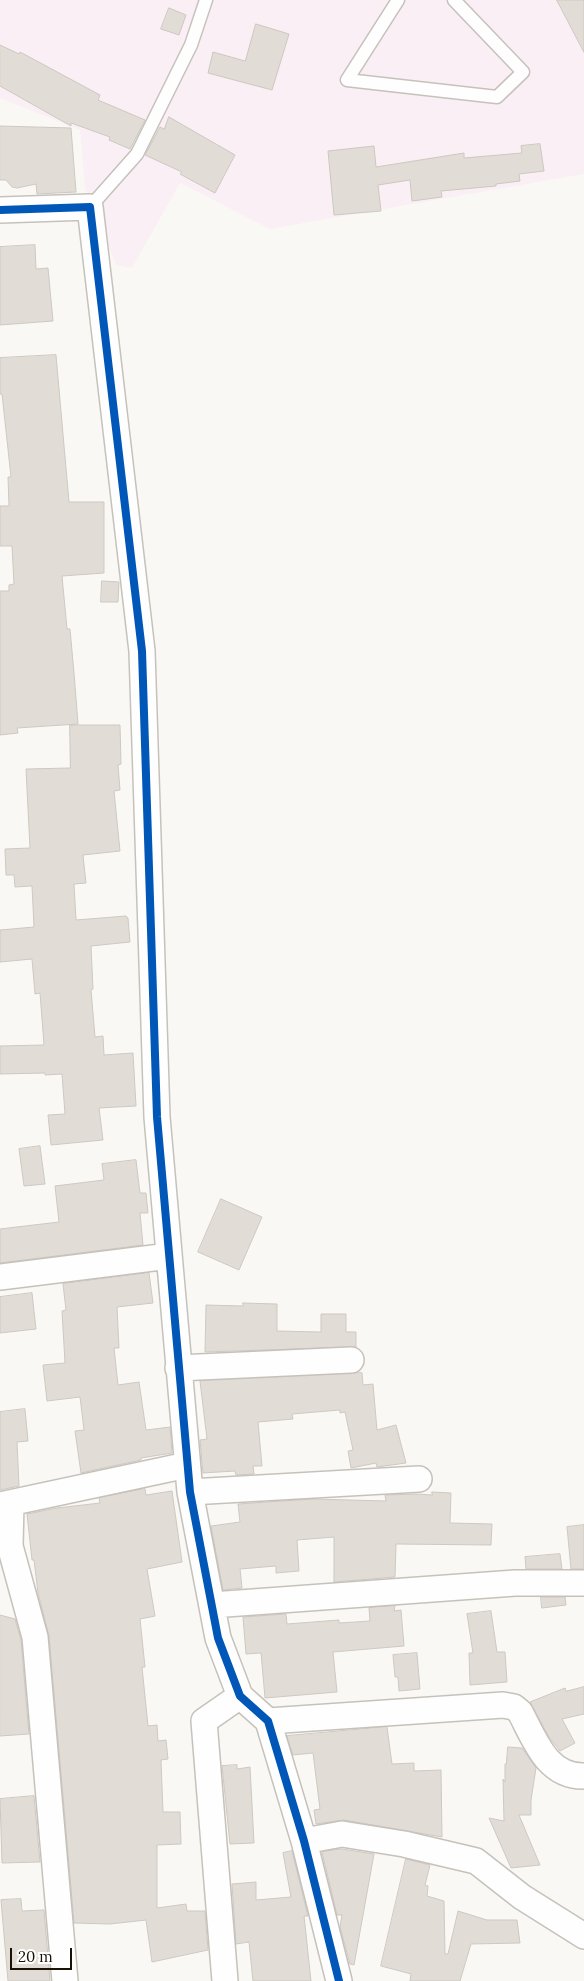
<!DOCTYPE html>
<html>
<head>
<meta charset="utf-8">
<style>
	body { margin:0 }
	#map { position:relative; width:584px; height:1981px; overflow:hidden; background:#faf8f5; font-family:Lora,serif }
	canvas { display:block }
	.scale { position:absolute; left:10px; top:1948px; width:62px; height:22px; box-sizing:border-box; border:2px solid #1a1107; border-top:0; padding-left:6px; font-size:15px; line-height:18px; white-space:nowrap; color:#1a1107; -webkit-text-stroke:4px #fff; paint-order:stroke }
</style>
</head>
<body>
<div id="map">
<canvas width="584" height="1981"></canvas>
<div class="scale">20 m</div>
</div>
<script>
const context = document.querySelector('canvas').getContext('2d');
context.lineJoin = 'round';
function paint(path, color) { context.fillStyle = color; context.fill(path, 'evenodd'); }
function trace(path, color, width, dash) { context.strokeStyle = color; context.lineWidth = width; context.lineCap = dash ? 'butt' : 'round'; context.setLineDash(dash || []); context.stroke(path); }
paint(new Path2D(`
	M0 0H584V174L270 229 180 183 132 268 116 265 85 189 80 130 0 98Z`), '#fbeff6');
const building = new Path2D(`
	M557 0H584V52Z
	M169 8 186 15 179 35 161 29Z
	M256 24 289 34 272 90 208 73 213 52 245 61Z
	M0 45 19 54 20 52 100 95 98 100 145 120 130 149 109 140 110 137 71 123V126L0 86Z
	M169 117 235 155 215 193 180 174 182 172 145 155 160 127 164 129Z
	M0 126 71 128 76 192 37 194 36 184 17 188 12 187 6 180H0Z
	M540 144 544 171 519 174 520 181 496 184V186L441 191 442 197 412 201 410 180 378 185 381 211 334 215 328 151 374 146 376 167 464 153V158L522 153 521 146Z
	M35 245 36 269 48 268 53 321 0 325V247Z
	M56 355 69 502H104V573L62 576 67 629H70L74 673 78 724 17 728 18 733 0 735V591H9V585L14 584 12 546H0V506H9L8 477H11L2 394H0V358Z
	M102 581 119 582 118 602H101Z
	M70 725H120L121 764 118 765 120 790 114 791 120 851 83 855 86 883 74 884 76 920 126 916 128 918 130 942 91 946 93 989 91 990 95 1037 103 1036 104 1055 133 1053 136 1106 99 1108 103 1140 51 1145 48 1115 65 1114 62 1074 45 1075V1073L0 1074V1046L44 1045 40 993 35 994 32 959 0 962V930L34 927 32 886 15 887 14 875H6L5 849 30 848 26 769 70 768Z
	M40 1146 45 1184 24 1186 19 1149Z
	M136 1160 140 1193H146L148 1213H140L143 1245 0 1263V1229L59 1222 55 1186 104 1180 102 1164Z
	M221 1199 262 1217 239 1270 198 1252Z
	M149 1273 153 1303 117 1307 119 1348H114L118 1385 139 1382 146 1430 170 1427 172 1453 141 1458V1460L81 1473 75 1431 84 1430 80 1397 47 1401 43 1365 65 1363 62 1311 66 1310 63 1284Z
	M32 1293 36 1329 0 1333V1297Z
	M243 1303 277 1304V1331L321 1332V1314H346V1332H356V1347L205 1352 206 1305 243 1306Z
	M362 1373 363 1385 373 1384 377 1430 396 1425 406 1463 377 1467 376 1463 351 1468 348 1451 353 1450 345 1412 340 1413V1410L292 1414 293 1419 258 1422 262 1466H253L254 1474 236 1475 235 1471 203 1473 200 1440 207 1439 200 1381Z
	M25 1409 28 1441 17 1442 19 1486 0 1490V1412Z
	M145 1489 146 1495 172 1491 182 1562 147 1569 155 1616 140 1619 145 1667H142L148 1726 157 1725 158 1741 166 1740 168 1759 161 1760 163 1812H180L181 1844 157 1845V1908L186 1904 187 1911H205L208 1950 152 1962 146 1920 110 1924 74 1923 49 1636 38 1593 34 1560H32L27 1514 57 1508 100 1503 99 1498Z
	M432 1492 451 1493 450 1523 492 1524 491 1545 396 1544 395 1577 334 1582V1537L297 1540 299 1571 276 1573V1566L240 1569 242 1588 223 1590 211 1526 240 1522 238 1504 313 1499 386 1501 385 1495 416 1494 432 1495Z
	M584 1525V1569H571L567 1527Z
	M560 1554 562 1569H526L525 1557Z
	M541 1597H565L566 1605 542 1608Z
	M395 1606 394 1611 401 1610 404 1646 333 1652 337 1692 265 1698 261 1653 246 1654 243 1617 286 1614 287 1624 339 1620V1623L370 1621 369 1608Z
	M491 1611 497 1652H505L507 1682 470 1685 469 1653H473L467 1614Z
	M0 1615 15 1619 21 1640 29 1734 0 1736Z
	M417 1653 420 1689 399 1691 398 1677H395L393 1655Z
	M584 1687V1714L562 1719 575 1743 560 1751 549 1737 530 1702 565 1688 566 1691Z
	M387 1727 392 1764 414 1763V1771L441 1770 442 1837 344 1820 316 1824 314 1810 320 1809 313 1753 293 1755 287 1736Z
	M508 1747 522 1748 536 1768 531 1800V1815H519L540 1865 511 1868 489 1818 504 1821 503 1779 505 1782V1764H506Z
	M237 1765V1769L250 1767 254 1843 230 1844 222 1766Z
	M34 1796 40 1862 2 1863 0 1799Z
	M342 1849 374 1854 354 1965 350 1964 340 1927 342 1915H337L322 1852Z
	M292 1851 308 1916H304L311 1981H253L249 1942 236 1944 232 1884 256 1882V1900L291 1897 283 1853Z
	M406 1859 430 1865 425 1885 428 1886 427 1896 444 1901 445 1954H448L458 1911 487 1920H517L520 1943 471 1944 460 1981H410L411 1974 381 1966Z
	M21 1899 22 1911 44 1910 50 1981H8L1 1900Z`);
paint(building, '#e2dcd6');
trace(building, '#cdc8c1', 1);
const lane = new Path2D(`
	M398 0 347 80 497 97 523 72 454 0
	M90 207 137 154 191 45 206 0`);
const street = new Path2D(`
	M0 210 90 207 142 651 157 1117 190 1492 218 1638 240 1696 268 1721 304 1841 339 1981
	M0 1277 169 1256
	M178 1368 351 1360
	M190 1492 419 1479
	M11 1504 10 1546 35 1637 65 1981
	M0 1505 187 1465
	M212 1605 515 1583H584
	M268 1721 503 1705 514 1707 520 1712C535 1740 547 1777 584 1776
	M304 1841 342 1834 404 1844 476 1861 522 1897 584 1936
	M225 1981 204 1721 240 1696`);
trace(lane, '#c6c2bb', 15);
trace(street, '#c6c2bb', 28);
trace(lane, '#fefefe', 12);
trace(street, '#fefefe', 25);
trace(new Path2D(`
	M0 210 90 207 142 651 157 1117 190 1492 218 1638 240 1696 268 1721 304 1841 339 1981`), '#0057b8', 8);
</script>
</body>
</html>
